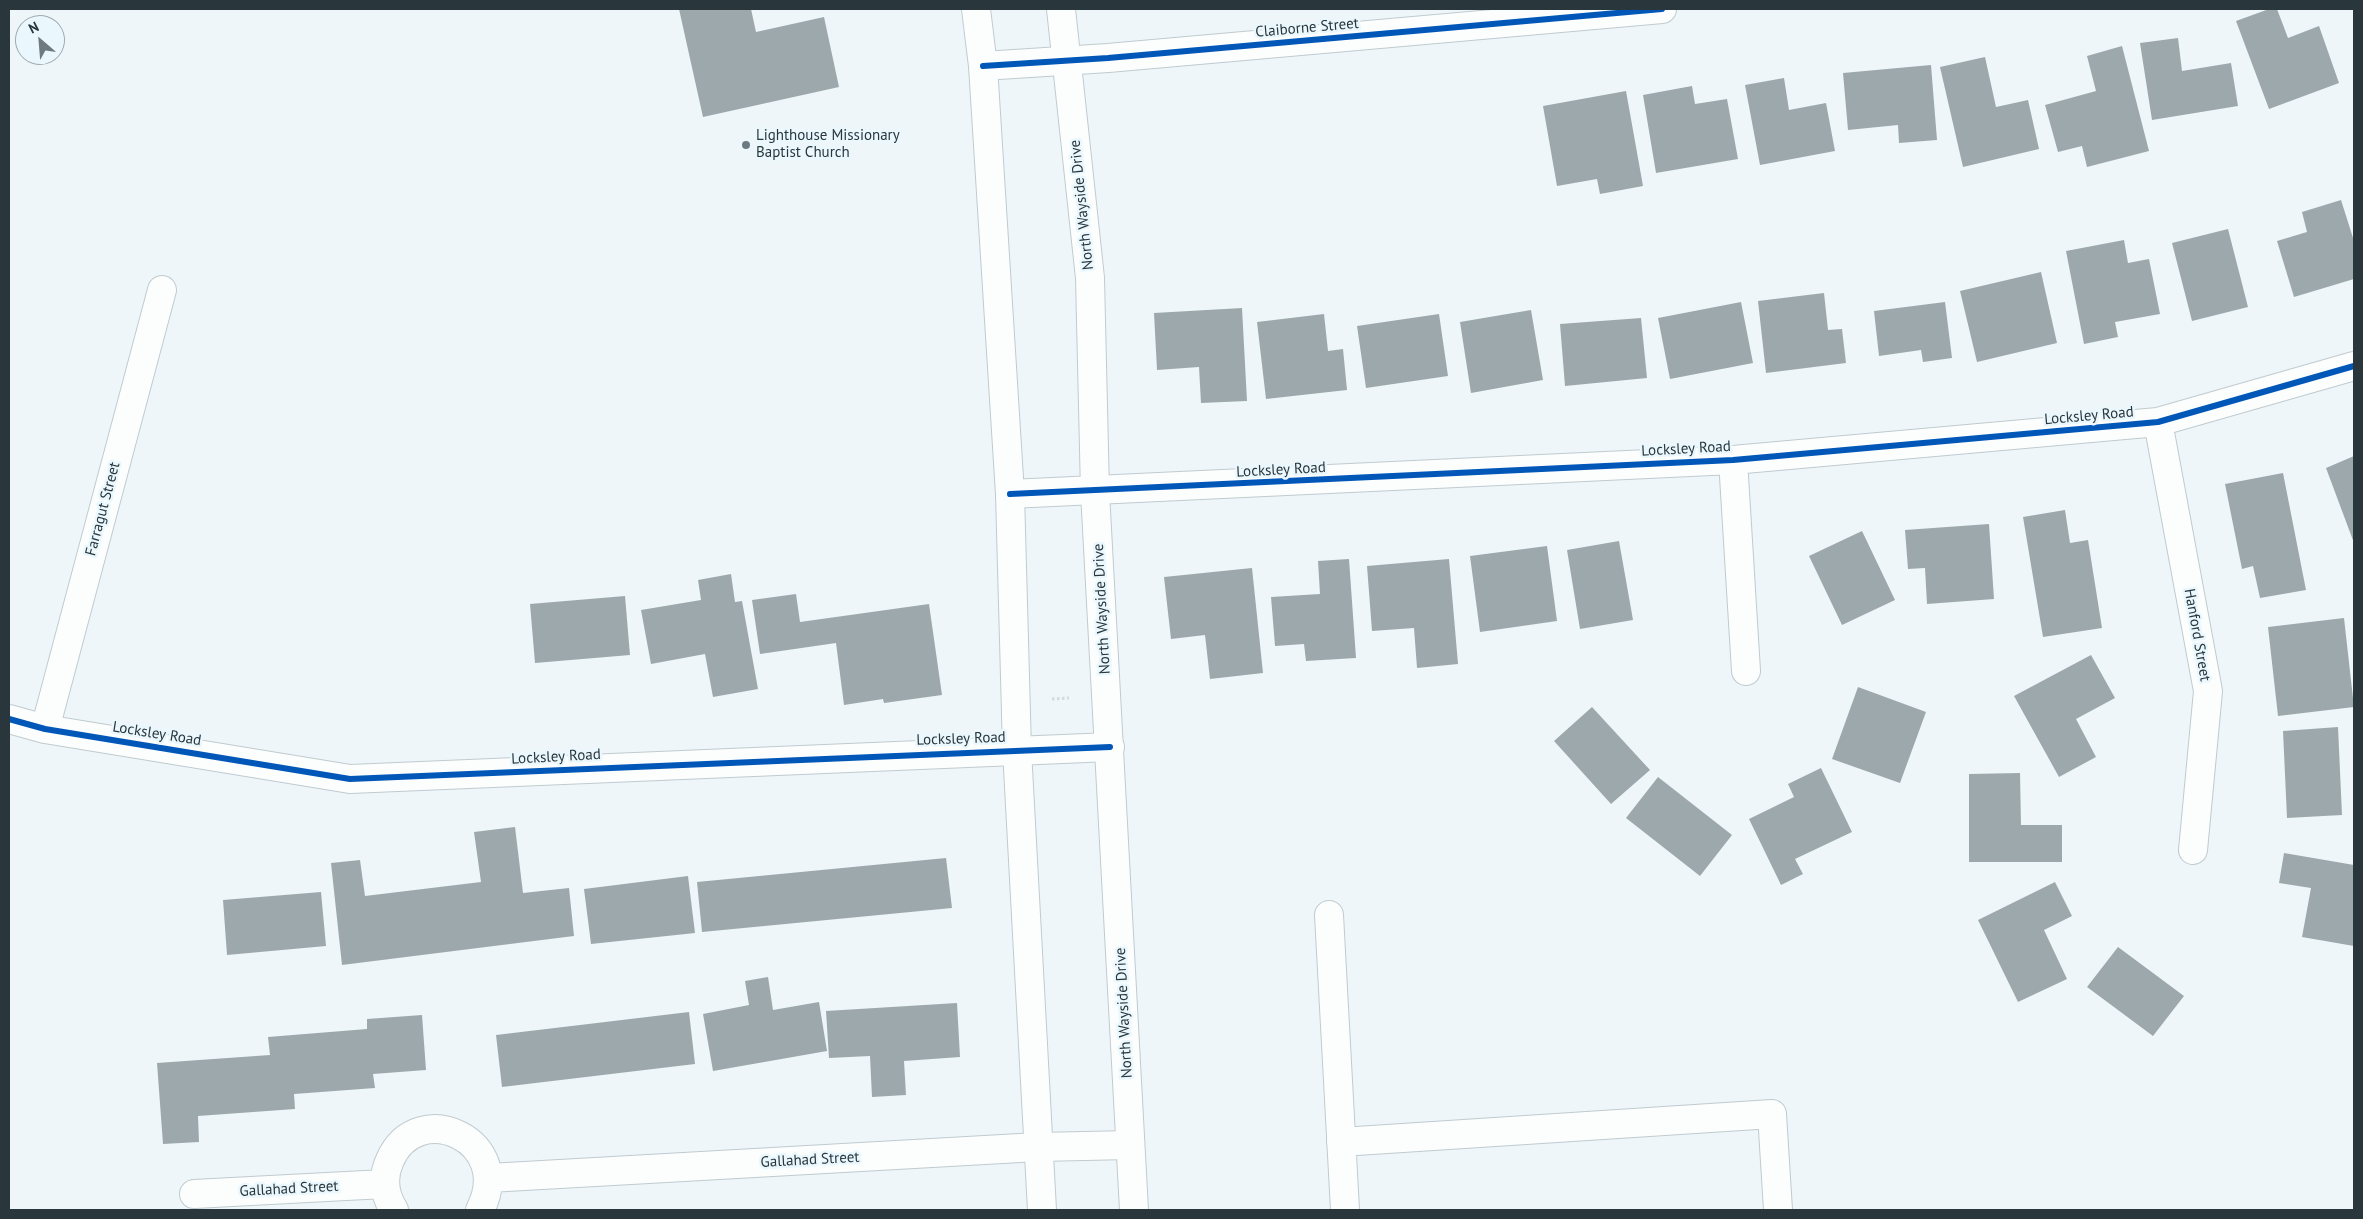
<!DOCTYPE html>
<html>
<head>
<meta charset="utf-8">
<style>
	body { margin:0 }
	#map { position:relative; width:2363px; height:1219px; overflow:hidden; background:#eef6fa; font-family:"PT Sans",sans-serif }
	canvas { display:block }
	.frame { position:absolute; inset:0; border:10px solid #29373d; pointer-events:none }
	.north { position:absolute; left:15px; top:15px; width:50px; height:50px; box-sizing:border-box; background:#eaf8fe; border:1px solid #9dabb1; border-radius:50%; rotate:333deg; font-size:14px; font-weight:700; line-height:20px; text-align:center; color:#29373d }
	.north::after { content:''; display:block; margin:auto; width:18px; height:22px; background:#6e7a7f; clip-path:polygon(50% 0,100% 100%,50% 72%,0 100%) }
</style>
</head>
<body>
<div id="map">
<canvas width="2363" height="1219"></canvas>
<div class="frame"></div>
<div class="north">N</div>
</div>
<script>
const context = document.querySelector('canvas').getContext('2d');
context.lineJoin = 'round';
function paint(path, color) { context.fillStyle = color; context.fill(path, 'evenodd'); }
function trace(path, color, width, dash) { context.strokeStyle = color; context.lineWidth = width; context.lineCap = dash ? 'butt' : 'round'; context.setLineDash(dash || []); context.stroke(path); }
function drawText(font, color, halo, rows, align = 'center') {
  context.font = font + ' "PT Sans",sans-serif'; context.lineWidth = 5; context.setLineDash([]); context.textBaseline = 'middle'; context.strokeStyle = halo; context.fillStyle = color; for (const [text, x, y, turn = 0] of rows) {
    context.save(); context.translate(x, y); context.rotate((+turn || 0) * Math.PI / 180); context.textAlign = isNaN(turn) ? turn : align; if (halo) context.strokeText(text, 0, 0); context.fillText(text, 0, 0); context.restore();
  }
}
paint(new Path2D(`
	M679 9H751L756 32 824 17 839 87 703 117Z
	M2269 9H2277L2288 38 2319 26 2339 83 2269 109 2236 21Z
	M2178 38 2182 71 2231 63 2238 106 2152 120 2140 43Z
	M2122 46 2149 151 2087 167 2082 146 2058 152 2045 105 2096 91 2087 56Z
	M1985 57 1996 107 2028 100 2039 149 1963 167 1940 67Z
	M1931 65 1937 140 1899 143 1898 125 1848 130 1843 73Z
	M1784 78 1789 110 1826 103 1835 151 1760 165 1745 85Z
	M1692 86 1695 104 1727 99 1738 159 1656 173 1643 95Z
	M1626 91 1643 186 1600 194 1597 179 1557 186 1543 106Z
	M2341 200 2354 241V279L2294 297 2277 241 2307 232 2302 212Z
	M2228 229 2248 307 2192 321 2172 243Z
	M2124 240 2128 263 2149 259 2160 314 2115 322 2118 337 2084 344 2066 251Z
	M2041 272 2057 343 1977 362 1960 291Z
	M1824 293 1828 330 1842 329 1846 363 1766 373 1758 301Z
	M1741 302 1753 363 1670 379 1658 318Z
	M1945 302 1952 358 1923 362 1921 350 1879 356 1874 311Z
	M1242 308 1247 401 1201 403 1199 367 1157 370 1154 313Z
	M1531 310 1543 380 1471 393 1460 322Z
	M1324 314 1328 351 1343 349 1347 390 1266 399 1257 322Z
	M1439 314 1448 376 1366 388 1357 326Z
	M1641 318 1647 378 1565 386 1560 324Z
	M2354 456V543L2326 468Z
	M2283 473 2306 590 2260 598 2253 566 2242 569 2225 484Z
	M2065 510 2070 543 2088 540 2102 628 2043 637 2023 517Z
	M1989 524 1994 599 1927 604 1925 568 1908 569 1905 530Z
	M1862 531 1895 600 1842 625 1809 556Z
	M1619 541 1633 620 1580 629 1567 550Z
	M1547 546 1557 621 1480 632 1470 556Z
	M1349 559 1356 658 1306 661 1304 644 1275 646 1271 597 1320 594 1318 561Z
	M1449 559 1458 664 1417 668 1414 628 1372 631 1367 566Z
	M1252 568 1263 673 1210 679 1205 635 1171 639 1164 577Z
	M731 574 735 602 742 601 758 689 713 697 705 654 651 664 641 610 701 600 698 580Z
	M796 594 800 622 929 604 942 695 884 703 883 699 844 705 836 643 760 654 752 600Z
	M625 596 630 655 535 663 530 604Z
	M2344 618 2354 707 2278 716 2268 627Z
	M2091 655 2115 698 2076 719 2096 757 2059 777 2014 696Z
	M1858 687 1926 712 1900 783 1832 759Z
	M1592 707 1650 770 1611 804 1554 741Z
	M2338 727 2342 815 2287 818 2283 731Z
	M1821 768 1852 832 1795 859 1803 874 1781 885 1749 819 1794 797 1788 784Z
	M2020 773 2021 825H2062V862H1969V774Z
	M1658 777 1732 835 1700 876 1626 818Z
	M515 827 523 893 569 888 574 936 342 965 331 863 360 860 365 896 481 882 474 832Z
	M2284 853 2354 865V946L2302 937 2311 888 2279 883Z
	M946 858 952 908 702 932 697 882Z
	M688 876 695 933 591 944 584 889Z
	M2055 882 2072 916 2044 930 2067 979 2018 1002 1978 920Z
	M321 892 326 946 227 955 223 900Z
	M2118 947 2184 996 2153 1036 2087 987Z
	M768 977 773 1010 819 1002 827 1051 713 1071 703 1014 749 1005 745 981Z
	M957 1003 960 1057 904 1061 906 1095 872 1097 870 1056 829 1058 826 1011Z
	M689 1012 695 1064 502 1087 496 1035Z
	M422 1015 426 1070 373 1074 375 1088 294 1094 295 1109 198 1116 199 1142 163 1144 157 1063 270 1055 268 1037 367 1029V1019Z`), '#9da8ad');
const minor = new Path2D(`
	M983 66 1108 58 1662 9
	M2158 422 2208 691 2193 850
	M1733 460 1746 671
	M1010 494 1733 460 2158 422 2354 366
	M9 719 45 729 350 779 1110 747
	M45 729 162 290
	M1329 915 1345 1210
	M1341 1142 1772 1114 1778 1210
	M489 1178 1038 1147 1130 1145
	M194 1194 384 1184
	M394 1210C384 1194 382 1177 390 1160 418 1096 516 1141 480 1210`);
const major = new Path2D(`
	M976 9 983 66 1010 494 1017 750 1042 1210
	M1061 9 1090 278 1095 492 1134 1210`);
trace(minor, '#c0cbcf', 30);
trace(major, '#c0cbcf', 30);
trace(new Path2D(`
	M1052 699 1069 698`), '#d7d9db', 3, [2.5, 2.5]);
trace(minor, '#fcfefe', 28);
trace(major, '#fcfefe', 28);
trace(new Path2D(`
	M983 66 1108 58 1662 9
	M1010 494 1733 460 2158 422 2354 366
	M9 719 45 729 350 779 1110 747`), '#0057b8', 6);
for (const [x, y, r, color] of [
	[746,145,5,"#6e7a7f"]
]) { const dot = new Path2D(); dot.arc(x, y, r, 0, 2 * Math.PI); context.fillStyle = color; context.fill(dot); trace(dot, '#eaf8fe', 2); }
drawText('15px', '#29373d', '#eaf8fe', [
	["Claiborne Street",1307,28,-5],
	["North Wayside Drive",1082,205,-96],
	["Locksley Road",2089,416,-5],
	["Locksley Road",1686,449,-3],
	["Locksley Road",1281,470,-3],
	["Farragut Street",103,509,-75],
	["North Wayside Drive",1102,609,-93],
	["Hanford Street",2197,635,80],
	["Locksley Road",157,734,9],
	["Locksley Road",961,739,-2],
	["Locksley Road",556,757,-3],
	["North Wayside Drive",1124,1013,-93],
	["Gallahad Street",810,1160,-3],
	["Gallahad Street",289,1189,-3]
]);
drawText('15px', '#29373d', '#eaf8fe', [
	["Lighthouse Missionary",756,136],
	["Baptist Church",756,153]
], 'left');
</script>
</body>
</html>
